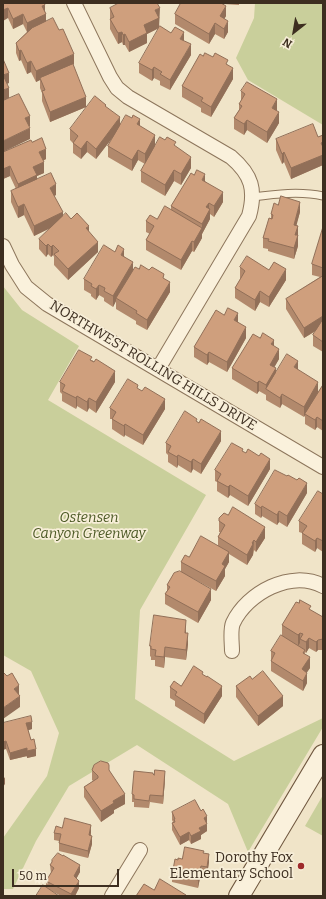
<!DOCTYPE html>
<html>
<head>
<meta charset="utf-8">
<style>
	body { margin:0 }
	#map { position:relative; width:326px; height:899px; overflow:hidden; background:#f0e4c8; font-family:Bitter,serif }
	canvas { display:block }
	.frame { position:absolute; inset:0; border:4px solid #3d2e20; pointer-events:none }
	.north { position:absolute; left:274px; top:12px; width:40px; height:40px; -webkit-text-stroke:3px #f7eed8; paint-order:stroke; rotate:211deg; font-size:11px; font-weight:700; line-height:16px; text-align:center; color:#3d2e20 }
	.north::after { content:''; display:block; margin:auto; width:14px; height:18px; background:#3d2e20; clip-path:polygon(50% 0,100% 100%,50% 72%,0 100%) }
	.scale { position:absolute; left:12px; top:869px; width:107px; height:18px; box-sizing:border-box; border:2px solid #3d2e20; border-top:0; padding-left:5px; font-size:12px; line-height:14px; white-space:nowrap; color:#3d2e20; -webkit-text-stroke:3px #f7eed8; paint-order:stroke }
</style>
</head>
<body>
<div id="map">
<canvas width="326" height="899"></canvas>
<div class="frame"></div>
<div class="north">N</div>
<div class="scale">50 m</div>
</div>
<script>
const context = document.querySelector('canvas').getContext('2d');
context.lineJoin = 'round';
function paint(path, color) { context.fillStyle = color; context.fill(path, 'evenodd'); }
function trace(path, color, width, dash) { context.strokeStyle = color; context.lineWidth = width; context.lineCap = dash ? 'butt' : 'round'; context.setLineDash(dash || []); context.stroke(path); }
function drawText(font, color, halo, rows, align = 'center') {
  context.font = font + ' Bitter,serif'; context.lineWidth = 3.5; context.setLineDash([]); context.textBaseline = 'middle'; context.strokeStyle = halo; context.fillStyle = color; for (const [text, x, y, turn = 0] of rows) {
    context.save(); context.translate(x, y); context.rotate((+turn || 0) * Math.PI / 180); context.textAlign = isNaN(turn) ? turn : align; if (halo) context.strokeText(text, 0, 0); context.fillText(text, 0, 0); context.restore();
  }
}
paint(new Path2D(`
	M255 3H323V125L248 80 236 58 254 18Z
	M3 286 22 310 79 346 48 400 206 495 140 610 135 699 234 761 323 718V727L248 852 228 804 137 745 69 786 36 841 13 889H3V838L47 776 59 733 31 671 3 655Z
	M323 795V836L305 826Z`), '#c9cf9b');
const lane = new Path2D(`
	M252 197C276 194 300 191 323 196`);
const street = new Path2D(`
	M74 3 110 77 117 88 128 97 231 157C252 175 256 190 249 216L158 369
	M3 246 12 265 26 287 47 304 323 467
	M232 651C232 643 230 630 233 623 247 593 291 569 323 586
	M112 896 140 850`);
const secondary = new Path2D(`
	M239 896 323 755`);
trace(lane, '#8d765c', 9);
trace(street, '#8d765c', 16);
trace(secondary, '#6f573f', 22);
trace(lane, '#faf1dc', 7);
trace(street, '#faf1dc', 14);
trace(secondary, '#faf1dc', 20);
paint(new Path2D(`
	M3 3 45 11 46 22 74 64 73 65 86 107 50 122 42 101V93L40 88V80L36 82 31 72 27 74 21 60 19 61 16 53V43L27 32 23 24 13 29 8 18Z
	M181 3H239V5L223 4 226 16 224 19 228 32 224 39 215 34 209 44 175 24V14Z
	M110 8 160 19H159V28L147 34V43L129 52 125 45H123L122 42 118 44 110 29Z
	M191 55 170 90 160 85V81L154 78 152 81 139 73V63Z
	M203 56 228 65 233 79 211 117 201 112V108L182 97V86Z
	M241 91 277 110 276 111 279 123 267 143 247 130 244 135 234 129V118L239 110V104L241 101Z
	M106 107 120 124 140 126 155 146 176 147 191 168 181 185 174 181 165 196 141 182V171L145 164 138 160 132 171 108 157V146L113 137 96 159 87 152 81 159 73 153V143L70 140V129Z
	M323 135V165L291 179 284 162 282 164 276 150V139L318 137Z
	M32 142 46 159 43 161 44 173 37 176V180L56 195 54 196 63 217 71 219 89 232 98 252 68 280 54 265V257L53 255 51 257 48 254 46 257 39 249V239L50 228 34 236 24 215 18 218 11 202V191L16 189 10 176 3 179V152Z
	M205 181 223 202 214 217 210 214V219L202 234V238L194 252 192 251 181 270 146 250V240L150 234 146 232V221L157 219 171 210V206Z
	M300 212 296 225 298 226V246L294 259 268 251V249L263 248V238L271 219V214Z
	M323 227V352L313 346V335L316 331 304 338 286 309V299L320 277 312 275V264Z
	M115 252 124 256 133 271 139 269 164 279 170 292 147 330 136 324V321L116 309V301L113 307 104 301V298L99 295 96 300 91 296V294L84 290V279Z
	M240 267 286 280 269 307 260 302 255 311 235 298V288L241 278H240Z
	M238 322 246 338 227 372 209 362 207 365 194 357V347Z
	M274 346 279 359 274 367 276 373 298 370 318 392 323 385V431L317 427 315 430 305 424V415L304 417 282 404 280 408 266 400V395L259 391 257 394 232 379V368Z
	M92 360 115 382 96 413 89 408 87 412 77 406 76 409 62 401V394L60 392V382Z
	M138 389 165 409 143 445 125 435 124 437 112 429V419H110V408Z
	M197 422 221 441 201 474 193 469 191 473 178 465 177 468 168 462V455L166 453V443Z
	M243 452 270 469 248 506 230 495 228 498 217 491V482L215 481V470Z
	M307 493 287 527 279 522 277 525 262 516 261 518 255 514V504Z
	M323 494V552L317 548 315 552 302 544V533L299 532V521Z
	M219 518 265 538 256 552 254 550 253 555 247 565 229 554V562L225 569V576L216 591 192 578 211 600 198 623 165 604V594L167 591V585L181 572V562L189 557 218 545V537L220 532H219Z
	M311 611 323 617V650H318L316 652 309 648 306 653 305 652V654L310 668 306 672 307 683 303 691 271 671V651L282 635V625Z
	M186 630V633L188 644 186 660 165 657 164 668 155 666V660H151V657L150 656V646Z
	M203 675 222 696 204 724 175 706V701L170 698V687L181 686Z
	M252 679 283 706 258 726 236 697V686Z
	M3 723 32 729 28 730 36 756 27 758V756L10 760 6 749Z
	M92 770H109L125 804 114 810V813L101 822 84 797V787L93 781 92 780Z
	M153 775 165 779 163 804 150 802 149 808 134 807V802H132V794Z
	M172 812 207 823 206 824 207 831 201 835V839L191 844 189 840 180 845 172 830V823L173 822 172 820Z
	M62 828 91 832V836L92 844 88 858 59 851V841L54 840V833Z
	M204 854 209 862 207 875 201 873 198 888 172 882V875L178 860Z
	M52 860 80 872 76 879 79 888 75 896H61L46 888V881L51 873 50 865 52 863Z`), '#b2896c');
paint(new Path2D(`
	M45 5V14H46V24L27 33V23L42 6Z
	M226 6V16L220 27V16Z
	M8 8V18L3 21V10Z
	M160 8 159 28 147 34V43L129 52V42L144 25 155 10Z
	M23 14V24L13 29V19Z
	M228 21V32L224 39V29Z
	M215 23V34L209 44V34Z
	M122 32V42L118 44V33Z
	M184 32V42L180 39Z
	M125 34V45H123V35Z
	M191 44V55L170 90V80Z
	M21 50V60L19 61V51Z
	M74 54V64L41 79 40 78V80L36 82V71Z
	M31 61V72L27 74V63Z
	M154 67V78L152 81V70Z
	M233 68V79L211 117V107Z
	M9 73V83L3 86V75Z
	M9 88V98L3 101V90Z
	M86 97V107L50 122V112Z
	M277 99V110L272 118V108Z
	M279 112V123L267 143V132Z
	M30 116V126L25 128V118Z
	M120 117V128L96 159V149Z
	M140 119V130L137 124Z
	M247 120V130L244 135V124Z
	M30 128V139L3 152V141Z
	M155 135V146L145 164V154Z
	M87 141V152L81 159V149Z
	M46 149V159L39 162V152Z
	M138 150V160L132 171V160Z
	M284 152V162L282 164V154Z
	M323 155V165L291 179V168Z
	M191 157V168L181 185V174Z
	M44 162V173L37 176V186L18 194V184L33 167Z
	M10 166V176L3 179V169Z
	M174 170V181L165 196V185Z
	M205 174V185L202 180Z
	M56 184V195L50 198V188Z
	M223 192V202L214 217V206Z
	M300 202V212L294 235V225Z
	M209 203V212L210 209V219L202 234V238L194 252V242L202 228V224L206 207Z
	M24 204V215L18 218V207Z
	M63 212V222L34 236V226Z
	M89 226V236L86 228Z
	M298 226V246L294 259V248L295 235Z
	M192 241V251L181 270V260Z
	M98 242V252L68 280V269Z
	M48 244V254L46 257V246Z
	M53 245V255L51 257V247Z
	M124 249V259L121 255Z
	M133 262V272L116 298V301L113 307V296Z
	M286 269V280L269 307V297Z
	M170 282V292L147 330V320Z
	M99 285V295L96 300V289Z
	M260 291V302L255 311V300Z
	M238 313V324L234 320Z
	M323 316V326L304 338V328Z
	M246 327V338L227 372V362Z
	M274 340V350L271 344Z
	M279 349V359L270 375V365Z
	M209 352V362L207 365V355Z
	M298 361V371L294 367Z
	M276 368V379L266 389V395V385Z
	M115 371V382L96 413V402Z
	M259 381V391L257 394V383Z
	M318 382V392L304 417V407Z
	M282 394V404L280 408V398Z
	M77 396V406L76 409V398Z
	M89 398V408L87 412V402Z
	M165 399V409L143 445V435Z
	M317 417V427L315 430V420Z
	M125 424V435L124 437V426Z
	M221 431V441L201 474V464Z
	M178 455V465L177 468V457Z
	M193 459V469L191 473V462Z
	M270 459V469L248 506V496Z
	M307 483V493L287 527V516Z
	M230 485V495L228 498V487Z
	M262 506V516L261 518V508Z
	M279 511V522L277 525V515Z
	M265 527V538L256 552V542Z
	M317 538V548L315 552V541Z
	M254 540 253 555 247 565V555Z
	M229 552V562L225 569V576L216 591V581L222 564Z
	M211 589V600L198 623V612Z
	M186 620V630L185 643V633Z
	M188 633V644L186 660V650Z
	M300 633V643L298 646V635Z
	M309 638V648L306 653V642Z
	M318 640V650L316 652V642Z
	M165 647V657L164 668V657Z
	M310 657V668L302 680V669Z
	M307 673V683L303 691V681Z
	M19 685V696L14 689Z
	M222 686V696L204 724V714Z
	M20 696V707L3 719V708Z
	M283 696V706L258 726V716Z
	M32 722V729L26 731V723Z
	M6 741V749L3 750V742Z
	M27 748V756L10 760V753Z
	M36 749V756L27 758V751Z
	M165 771V779L163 804V796Z
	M5 777V784L3 787V780Z
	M125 794V804L114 810V813L101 822V811L113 801Z
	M207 816V823L204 825V818Z
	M207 824V831L201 835V839L191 844V836L199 828Z
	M91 825V832L89 843V835Z
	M189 832V840L180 845V837Z
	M92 836V844L88 858V851Z
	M209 854V862L207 875V867Z
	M80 865V872L74 883V876Z
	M201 866V873L198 888V880Z
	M79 881V888L75 896H71V894Z`), '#916f58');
const building = new Path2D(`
	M3 3H44L45 5 42 6 46 14 27 23 23 14 13 19 8 8 3 10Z
	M119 3H157L160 8 155 10 159 18 144 25 147 33 129 42 125 34 123 35 122 32 118 33 110 19 114 17 110 8Z
	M181 3H221L226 6 220 16 228 21 224 29 215 23 209 34 175 14Z
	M53 18 59 30 63 29 74 54 36 71 31 61 27 63 21 50 19 51 16 43 32 28Z
	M160 26 171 33 175 27 184 32 180 39 191 44 170 80 160 74 162 72 154 67 152 70 139 63Z
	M205 53 213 57 215 53 228 60 226 64 233 68 211 107 201 101 203 98 182 86 200 54 203 56Z
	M3 59 9 73 3 75 9 88 3 90Z
	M73 64 86 97 50 112 42 91 45 90 40 78Z
	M247 82 277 99 272 108 279 112 267 132 247 120 244 124 234 118 242 106 239 104 245 94 241 91Z
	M19 94 30 116 25 118 30 128 3 141V101Z
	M95 96 106 105 105 106 120 117 96 149 87 141 81 149 73 143 78 136 70 129Z
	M126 115 132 118 133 115 140 119 137 124 155 135 145 154 138 150 132 160 108 146Z
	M313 124 318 137 323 135V142L321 143 323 147V155L291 168 284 152 282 154 276 139Z
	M160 137 165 140 167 137 176 142 174 145 191 157 181 174 174 170 165 185 141 171Z
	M42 138 46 149 39 152 44 162 33 167 37 175 18 184 10 166 3 169V152L31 140 32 142Z
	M197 170 205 174 202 180 223 192 214 206 209 203 206 207 210 209 202 224 171 206 191 173 194 175Z
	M51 173 56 184 50 188 63 212 34 226 24 204 18 207 11 191Z
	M281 196 300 202 294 225 298 226 295 235H298L294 248 268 241 269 239 263 238 269 218 272 219 273 215 271 214 274 203 278 205Z
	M165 206 202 228 194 242 192 241 181 260 146 240 154 226 146 221 150 215 157 219Z
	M66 213 71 219 77 213 89 226 86 228 98 242 68 269 54 254 59 251 53 245 51 247 48 244 46 246 39 239Z
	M323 227V268L312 264Z
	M104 245 115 252 118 245 124 249 121 255 133 262 113 296 104 291 105 288 99 285 96 289 91 286 92 284 84 279Z
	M247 256 269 270 274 262 286 269 269 297 260 291 255 300 235 288 245 271 240 267Z
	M141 265 149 270 152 267 164 274 163 278 170 282 147 320 136 313 137 311 116 298 135 267 139 269Z
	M323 276V316L304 328 286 299Z
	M228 308 238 313 234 320 246 327 227 362 209 352 207 355 194 347 216 310 224 315Z
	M322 321H323V342L313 335Z
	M263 333 274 340 271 344 279 349 270 365 276 368 266 385 259 381 257 383 232 368 253 334 260 338Z
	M79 350 92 357 90 360 94 362 96 359 115 371 96 402 89 398 87 402 77 396 76 398 62 391 65 385 60 382Z
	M287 354 298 361 294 367 318 382 304 407 282 394 280 398 266 389Z
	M128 379 138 385 137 388 142 391 145 387 165 399 143 435 125 424 124 426 112 419 116 412 110 408Z
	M323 385V421L317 417 315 420 305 414Z
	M185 411 197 419 196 421 199 423 201 419 221 431 201 464 193 459 191 462 178 455 177 457 168 452 171 446 166 443Z
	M232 443 243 449 242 451 246 453 248 449 259 456 261 453 270 459 248 496 230 485 228 487 217 481 221 474 215 470Z
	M275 470 287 476 288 475 297 480 299 478 307 483 287 516 279 511 277 515 262 506 261 508 255 504Z
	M318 491 323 494V541L317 538 315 541 302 533 307 526 299 521Z
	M233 507 265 527 256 542 254 540 252 543 253 544 247 555 218 537 225 525 219 521V518L224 513 228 515Z
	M201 536 229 552 222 564 225 566 216 581 181 562 185 555 189 557Z
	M180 571 211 589 198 612 165 594 170 587 167 585 174 573Z
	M300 600 311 606 309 609 323 617V639L318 640 316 642 309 638 306 642 300 639 303 634 300 633 298 635 282 625 296 602 299 603Z
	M154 615 186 620 185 633H188L186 650 165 647 164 657 155 656 156 650 151 649V646H150Z
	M281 635 305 650 303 653 310 657 302 669 307 673 303 681 271 661 275 653 271 651Z
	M194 666 203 672 202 674 207 677V676L222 686 204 714 175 695 177 692 170 687 174 681 181 686Z
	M263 671 283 696 258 716 236 686 250 676 252 679Z
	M3 672 7 676 12 673 19 685 14 689 20 696 3 708Z
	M31 716 32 722 26 723 31 740 34 739 36 749 27 751V748L10 753 6 741 3 742V723Z
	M101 761 108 763 109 765V770L125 794 113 801 114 803 101 811 84 787 98 778V776L92 770 94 765Z
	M155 770 165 771 163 796 150 795 149 801 134 799V795L132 794 134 771 153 773V774L154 775Z
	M195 800 201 811 203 809 207 816 204 818 207 824 199 828 201 831 191 836 189 832 180 837 172 823 175 822 174 819H175L172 812Z
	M65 818 91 825 89 835 92 836 88 851 59 843 61 834 54 833 56 826 62 828Z
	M185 847 204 851 203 853 209 854 207 867 201 866 198 880 172 875 175 859 178 860V858L182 859Z
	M58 853 63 856V855L80 865 74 876 79 881 71 894 46 881 54 868 50 865 52 862V860Z
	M160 879 186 895V896H136L144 884 154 890Z
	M43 885 59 896H36Z`);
paint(building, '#cf9f7d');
trace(building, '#916f58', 1);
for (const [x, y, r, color] of [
	[301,866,4,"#9e2a2b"]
]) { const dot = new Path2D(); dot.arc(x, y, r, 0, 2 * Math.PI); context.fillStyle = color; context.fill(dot); trace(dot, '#f7eed8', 1.5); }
drawText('14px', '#3d2e20', '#f7eed8', [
	["NORTHWEST ROLLING HILLS DRIVE",153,366,31]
]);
drawText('italic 14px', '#4d5a26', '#f7eed8', [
	["Ostensen",89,518],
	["Canyon Greenway",89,534]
]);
drawText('14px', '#3d2e20', '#f7eed8', [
	["Dorothy Fox",293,858],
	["Elementary School",293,874]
], 'right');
</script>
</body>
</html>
